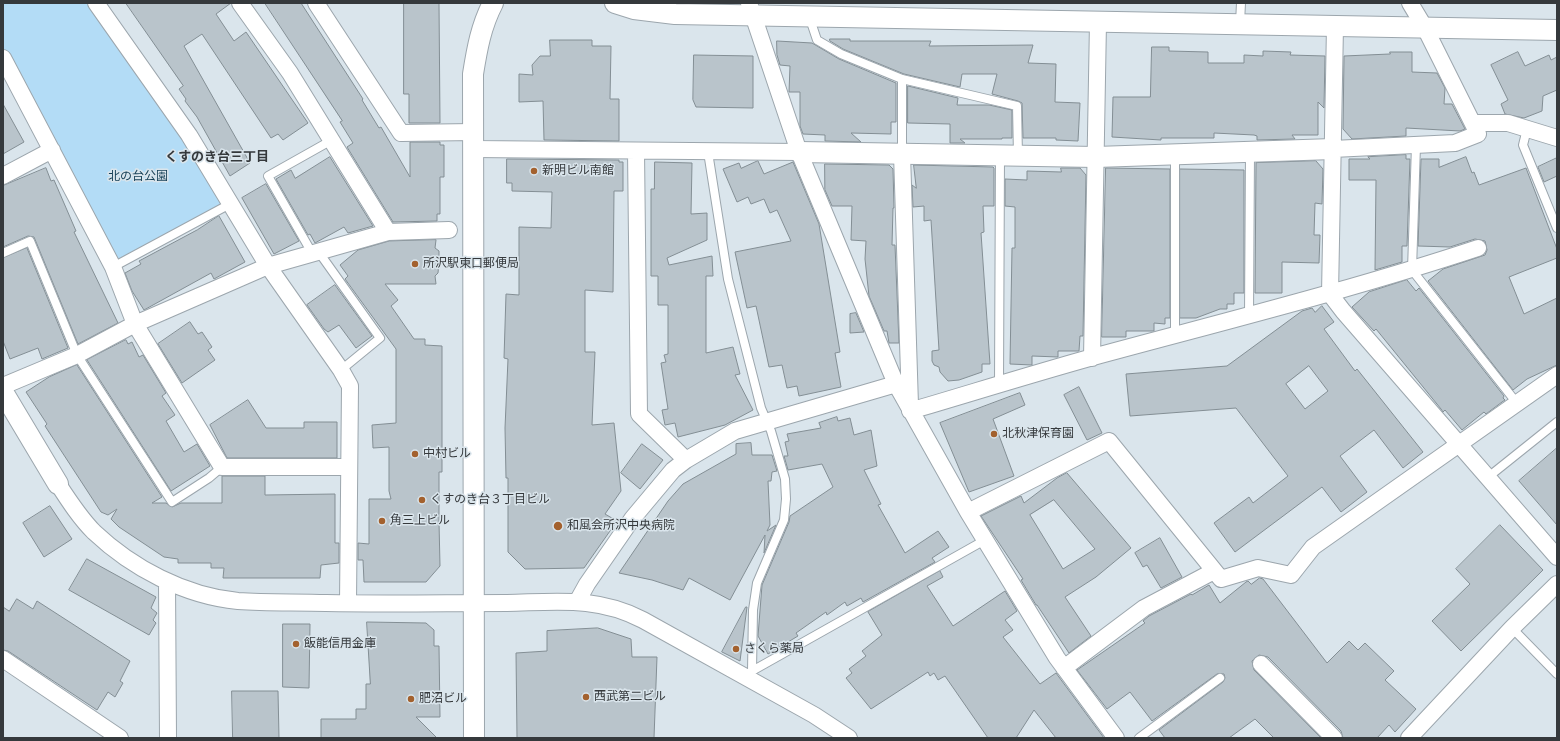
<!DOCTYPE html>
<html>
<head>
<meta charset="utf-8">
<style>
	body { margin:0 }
	#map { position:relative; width:1560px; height:741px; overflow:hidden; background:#dae5ec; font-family:"Roboto Condensed",sans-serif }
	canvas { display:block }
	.frame { position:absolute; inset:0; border:4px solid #35393c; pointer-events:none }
</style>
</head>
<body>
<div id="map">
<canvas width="1560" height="741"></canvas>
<div class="frame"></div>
</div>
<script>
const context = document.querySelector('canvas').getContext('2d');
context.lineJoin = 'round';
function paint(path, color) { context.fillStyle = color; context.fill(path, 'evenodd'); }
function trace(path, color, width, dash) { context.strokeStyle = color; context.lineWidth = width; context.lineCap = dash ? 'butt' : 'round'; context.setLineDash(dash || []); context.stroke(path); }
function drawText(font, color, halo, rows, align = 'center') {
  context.font = font + ' "Roboto Condensed","Noto Sans JP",sans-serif'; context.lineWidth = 3; context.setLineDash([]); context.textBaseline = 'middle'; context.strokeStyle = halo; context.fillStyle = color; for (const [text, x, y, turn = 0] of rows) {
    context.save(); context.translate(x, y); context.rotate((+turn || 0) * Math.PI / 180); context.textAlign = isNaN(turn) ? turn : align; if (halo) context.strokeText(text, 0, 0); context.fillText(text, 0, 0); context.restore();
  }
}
paint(new Path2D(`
	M3 3H96L230 204 113 267 3 58Z`), '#b3dcf6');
const building = new Path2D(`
	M126 3H231L216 14 234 41 246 32 308 123 283 140 278 134 271 138 202 34 184 46 250 163 230 176 197 117 185 101 186 99 179 89 183 86Z
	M265 3H301L363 99 362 100 379 128 381 127 410 177V142H440V145H444V177H440V214H437V221L393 222 347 147 353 143 340 122 342 121Z
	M404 3H439L440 123H409V94H404Z
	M830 39H850V41H931L929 46 1033 45 1028 63 1056 64 1055 102 1080 103 1078 141 1056 140V138H1023L1022 103 1018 101 992 94 997 74H962L960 87 904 74 843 49 830 41Z
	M550 40H592V46H611L610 99H619V141L544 140 543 101 519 102V74L533 75 532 65 540 56H550Z
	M777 41 812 43 839 59 896 83V122H891V134L851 133 861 142 825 141V135L803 134 800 126V92H789L790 66 780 65 777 55Z
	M1152 47H1169V51L1208 52V63H1244V55L1263 56V51L1291 52 1290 55 1325 56 1324 108 1318 102V135H1292L1295 139 1257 140V136L1254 135 1214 133V138H1161V140L1112 137 1113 97H1150Z
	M1390 52H1412V72L1437 73 1445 88 1444 104H1452L1465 129 1460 131 1406 128V136L1352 139 1343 129 1344 56 1390 54Z
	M1518 52 1525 66 1549 55 1551 60 1557 57V90L1543 96 1542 111 1524 118 1505 114 1501 104 1508 100 1491 65Z
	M694 55 753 56V108L696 107 693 100Z
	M908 86 958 98 957 105H989L1012 110V138H1002V139H960L965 143H950V124L908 123Z
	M3 104 24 142 3 154Z
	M1406 155V159H1410L1407 246H1402V262L1375 270 1376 180H1349V159H1370L1368 157Z
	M330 157 373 226 348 233 344 227 315 243 310 234 308 235 276 179 291 170 295 178Z
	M1466 157 1472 173 1474 172 1479 185 1526 168 1557 249V258L1509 277 1524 314 1557 298V365L1527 379 1513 390 1428 281 1443 269 1485 255 1487 250 1485 241 1475 239 1450 247 1418 246 1421 159H1439V167Z
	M1557 158V176L1544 182 1538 167Z
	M507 159 619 160V162H623V191H614L613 292 585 290V352H595L592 425 614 423 621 491 605 514 617 521 584 568 525 569 508 552V478H506L505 428 508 359 504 358 506 294 519 295V227L551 228 552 192 512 191V183H507Z
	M758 161 764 174 793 162 819 224 840 352 835 353 841 387 799 396 797 386 787 388 782 365 769 367 756 306 747 308 735 252 791 241 777 210 770 213 764 199 751 204 748 197 737 202 723 169 739 163 741 168Z
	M1316 161 1323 169 1322 204 1315 203 1314 235H1320L1319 263 1282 262V293H1255L1256 163Z
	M655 162 692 163 691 214 707 213V240L667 258 669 265 712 256 713 276H706V353L733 347 740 374 735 375 753 410 725 425 678 437 675 423 665 425 662 410 668 409 661 363 666 362 664 355 668 354V305H658V276H651V189H654Z
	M825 164 889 165 893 169 894 208H893L892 245H895L899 343H889L887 331H884L869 296 865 259 866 241 851 240 852 206H832L825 190Z
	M914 165 993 167 994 168V206H983L984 232 981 233 990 364H982V372L959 380 948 381 940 372 939 367 934 365 932 361V351L939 350 931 220 924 221V206L913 207 912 185 916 188Z
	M46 168 51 181 54 180 76 231 74 232 118 323 78 344 34 237 28 236 3 247V186Z
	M1061 168H1080L1086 175 1083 336H1080L1079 351H1058V357L1032 356V365L1010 364 1012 248H1015V207L1005 206V179L1027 180V171L1061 172Z
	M1106 168 1170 169V318H1165V324L1154 323V331H1126V337H1102Z
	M1180 169 1244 170V293H1234V304H1227V309H1220L1196 318H1180Z
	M266 184 299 241 274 254 242 198Z
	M219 216 245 262 214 279 211 273 144 310 132 291 125 273 141 264 139 261 197 230Z
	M436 240 435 248 439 251V263L438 273 435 276 436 284H385L398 300 391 306 414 339H425V345L442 346V472H439V522L440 566 426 582H364L363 560H358V543L369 544V499H391L389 491V447L373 448 372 425 396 423V349L345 279 348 276 340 265 358 250 389 241Z
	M27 248 68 348 42 359 38 348 10 359 3 341V258Z
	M1407 280 1416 291 1419 288 1504 396 1503 398 1505 400 1502 402 1486 414 1484 412 1462 430 1445 410 1443 412 1441 409 1376 329 1374 331 1352 307 1369 292Z
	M335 285 372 336 356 348 339 325 328 332 324 329 307 305Z
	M1322 306 1334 322 1324 329 1355 371 1357 369 1423 452 1403 468 1374 430 1340 456 1367 492 1341 512 1322 487 1235 552 1214 523 1249 497 1253 503 1288 476 1236 408 1130 416 1126 374 1227 366 1302 311 1312 308 1315 312ZM1309 366 1328 391 1305 409 1286 384Z
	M856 313 864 332 850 333V314Z
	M190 322 198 334 202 332 212 347 208 350 215 360 182 383 158 344Z
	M126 340 128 344 132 342 139 357 143 355 166 393 162 396 175 415 166 421 184 452 197 444 210 466 171 491 87 360Z
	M77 365 162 497 152 503H166L172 507 181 503H222V476H265V495L335 494V543H339V563L321 565 320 578H223L224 568H211V563H178V559L164 557 119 527 111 519 117 509 108 515 101 512 45 426 47 424 26 392 49 377Z
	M1079 387 1102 433 1087 440 1064 395Z
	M1020 393 1025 405 993 419 1014 476 969 492 940 423Z
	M248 400 266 428H304V422H337V458H227L210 425Z
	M837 417 838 421 850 418 854 435 871 430 877 466 864 470 881 504 878 505 905 553 938 531 949 547 932 558 935 562 863 602 861 598 847 606 845 602 827 615 826 612 796 633 798 636 768 654 758 636 762 585 789 522 790 516 833 487 822 464 788 470 784 456H788L785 442 789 441 787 434 821 428 819 423Z
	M751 443 752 455H772L777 471 772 472 771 481H768L770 525 767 531 776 525 764 553 765 535 730 600 689 578 683 590 652 580 619 573 668 501 683 484 736 454V444Z
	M642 444 663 460 640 489 621 473Z
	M1557 448V525L1519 481Z
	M1067 473 1131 548 1096 577 1065 597 1091 636 1069 653 1037 605H1036L1021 580 1023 579 981 516 1021 496 1024 503 1057 478ZM1054 500 1095 549 1063 569 1030 515Z
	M50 506 72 539 44 557 23 523Z
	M1500 525 1543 570 1461 651 1432 621 1470 584 1456 569Z
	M1160 538 1182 577 1161 588 1147 565 1143 567 1135 553Z
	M87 559 156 597 151 608 157 613 153 620 156 623 149 635 69 590Z
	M940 571 943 577 927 586 953 626 1005 591 1017 611 1005 620 1013 630 1003 637 1040 684 1056 673 1104 738H1056L1034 710 1016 738H988L945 676 938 680 934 673 930 676 928 672 871 709 846 678 852 673 849 669 866 656 862 651 882 635 868 612Z
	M1260 578 1263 579 1327 663 1349 641 1358 650 1365 643 1394 671 1385 680 1416 709 1395 732 1389 725 1377 738H1343L1341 731 1268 657 1259 655 1252 661 1254 670 1321 738H1274L1255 719 1229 738H1165L1159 730 1223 682 1225 678 1224 674H1217L1152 721 1130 692 1107 709 1077 670 1145 623 1143 621 1149 616 1191 594 1192 595 1209 585 1220 603 1246 582 1248 581 1251 584Z
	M17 599 33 609 37 601 130 661 120 681 123 683 115 697 108 692 97 710 8 651 3 650V607L9 611Z
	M746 607H747L740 661 722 652Z
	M367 622 426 623 434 630V646H439L440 717H416L437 738H321V719H356V709H366V684H370Z
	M283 624H310L309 688 283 687Z
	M598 628 631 639 632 657H657L654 738H517L516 653 547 651V631Z
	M232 691H278L279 738H233Z`);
paint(building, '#b9c4cb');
trace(building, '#838e94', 1);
const service = new Path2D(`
	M809 16 817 40 841 54 902 79 1017 106 1018 156
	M1240 23 1241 3
	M902 79V154
	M1527 129 1523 145 1557 228
	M1416 145 1412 270 1516 402
	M708 152 728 279 761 408 771 431 785 479 786 499 784 520 757 583 753 610 752 671 749 680
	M318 251 380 338 341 370
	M3 253 30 241 77 355 172 502 209 478 222 467
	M312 253 268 176 332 140
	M113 267 230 204
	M1249 316 1250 152
	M1175 335V154
	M999 384 1000 155
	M1487 478 1557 422
	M1512 628 1557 674
	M752 671 985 540
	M1139 738 1220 678`);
const minor = new Path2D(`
	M96 3 189 135 268 266 341 370 350 386 348 603
	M240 3 290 73 388 232
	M316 3 401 133 474 132
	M749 3 799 152 896 384 968 512 1057 658 1116 738
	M1335 26 1330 294 1343 311 1557 557
	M3 58 113 267 135 324 222 467H348
	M1473 123H1508L1557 138
	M474 149 799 152
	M1333 149 1455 143 1478 134 1425 28 1410 3
	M636 151 639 414 686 460
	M902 154 910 405
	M3 176 52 150
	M1092 358 1098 22
	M3 386 77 355 135 324 268 266 388 232 449 230
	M910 411C971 393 1032 374 1093 357 1222 322 1351 290 1478 248
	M58 484C69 501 80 518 94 532 132 568 185 596 238 601 267 603 297 602 326 603 386 604 447 603 507 603 556 602 598 596 643 620L814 715 849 738
	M968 512 1109 441 1221 579 1258 568 1291 575 1313 547 1557 375
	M167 582 168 738
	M577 602 587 584 632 519 673 470 686 460 735 431 896 384
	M3 659 120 738
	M1261 664 1334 738
	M1064 668 1144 608 1214 571
	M1409 738 1512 628 1557 584`);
const tertiary = new Path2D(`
	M615 3 634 9 675 14 1557 30
	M799 152 1096 157 1333 149
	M3 392 58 484
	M474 738 473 74C477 49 481 26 493 3`);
trace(service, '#9ca6ad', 10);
trace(minor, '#9ca6ad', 18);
trace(tertiary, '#9ca6ad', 22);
trace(service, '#fff', 8);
trace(minor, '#fff', 16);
trace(tertiary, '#fff', 20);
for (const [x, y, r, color] of [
	[534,171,4,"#a3612e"],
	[415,264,4,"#a3612e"],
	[994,434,4,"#a3612e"],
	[415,454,4,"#a3612e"],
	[422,500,4,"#a3612e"],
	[382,521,4,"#a3612e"],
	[558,526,5,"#a3612e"],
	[296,644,4,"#a3612e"],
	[736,649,4,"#a3612e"],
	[586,697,4,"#a3612e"],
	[411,699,4,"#a3612e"]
]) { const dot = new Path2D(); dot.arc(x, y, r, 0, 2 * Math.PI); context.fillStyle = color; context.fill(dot); trace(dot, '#dae5ec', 1.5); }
drawText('12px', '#35393c', '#dae5ec', [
	["新明ビル南館",542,171],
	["所沢駅東口郵便局",423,264],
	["北秋津保育園",1002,434],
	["中村ビル",423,454],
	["くすのき台３丁目ビル",430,500],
	["角三上ビル",390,521],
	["和風会所沢中央病院",567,526],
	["飯能信用金庫",304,644],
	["さくら薬局",744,649],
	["西武第二ビル",594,697],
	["肥沼ビル",419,699]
], 'left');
drawText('12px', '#143e55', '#dae5ec', [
	["北の台公園",138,177]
]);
drawText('bold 13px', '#35393c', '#dae5ec', [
	["くすのき台三丁目",217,158]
]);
</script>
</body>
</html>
